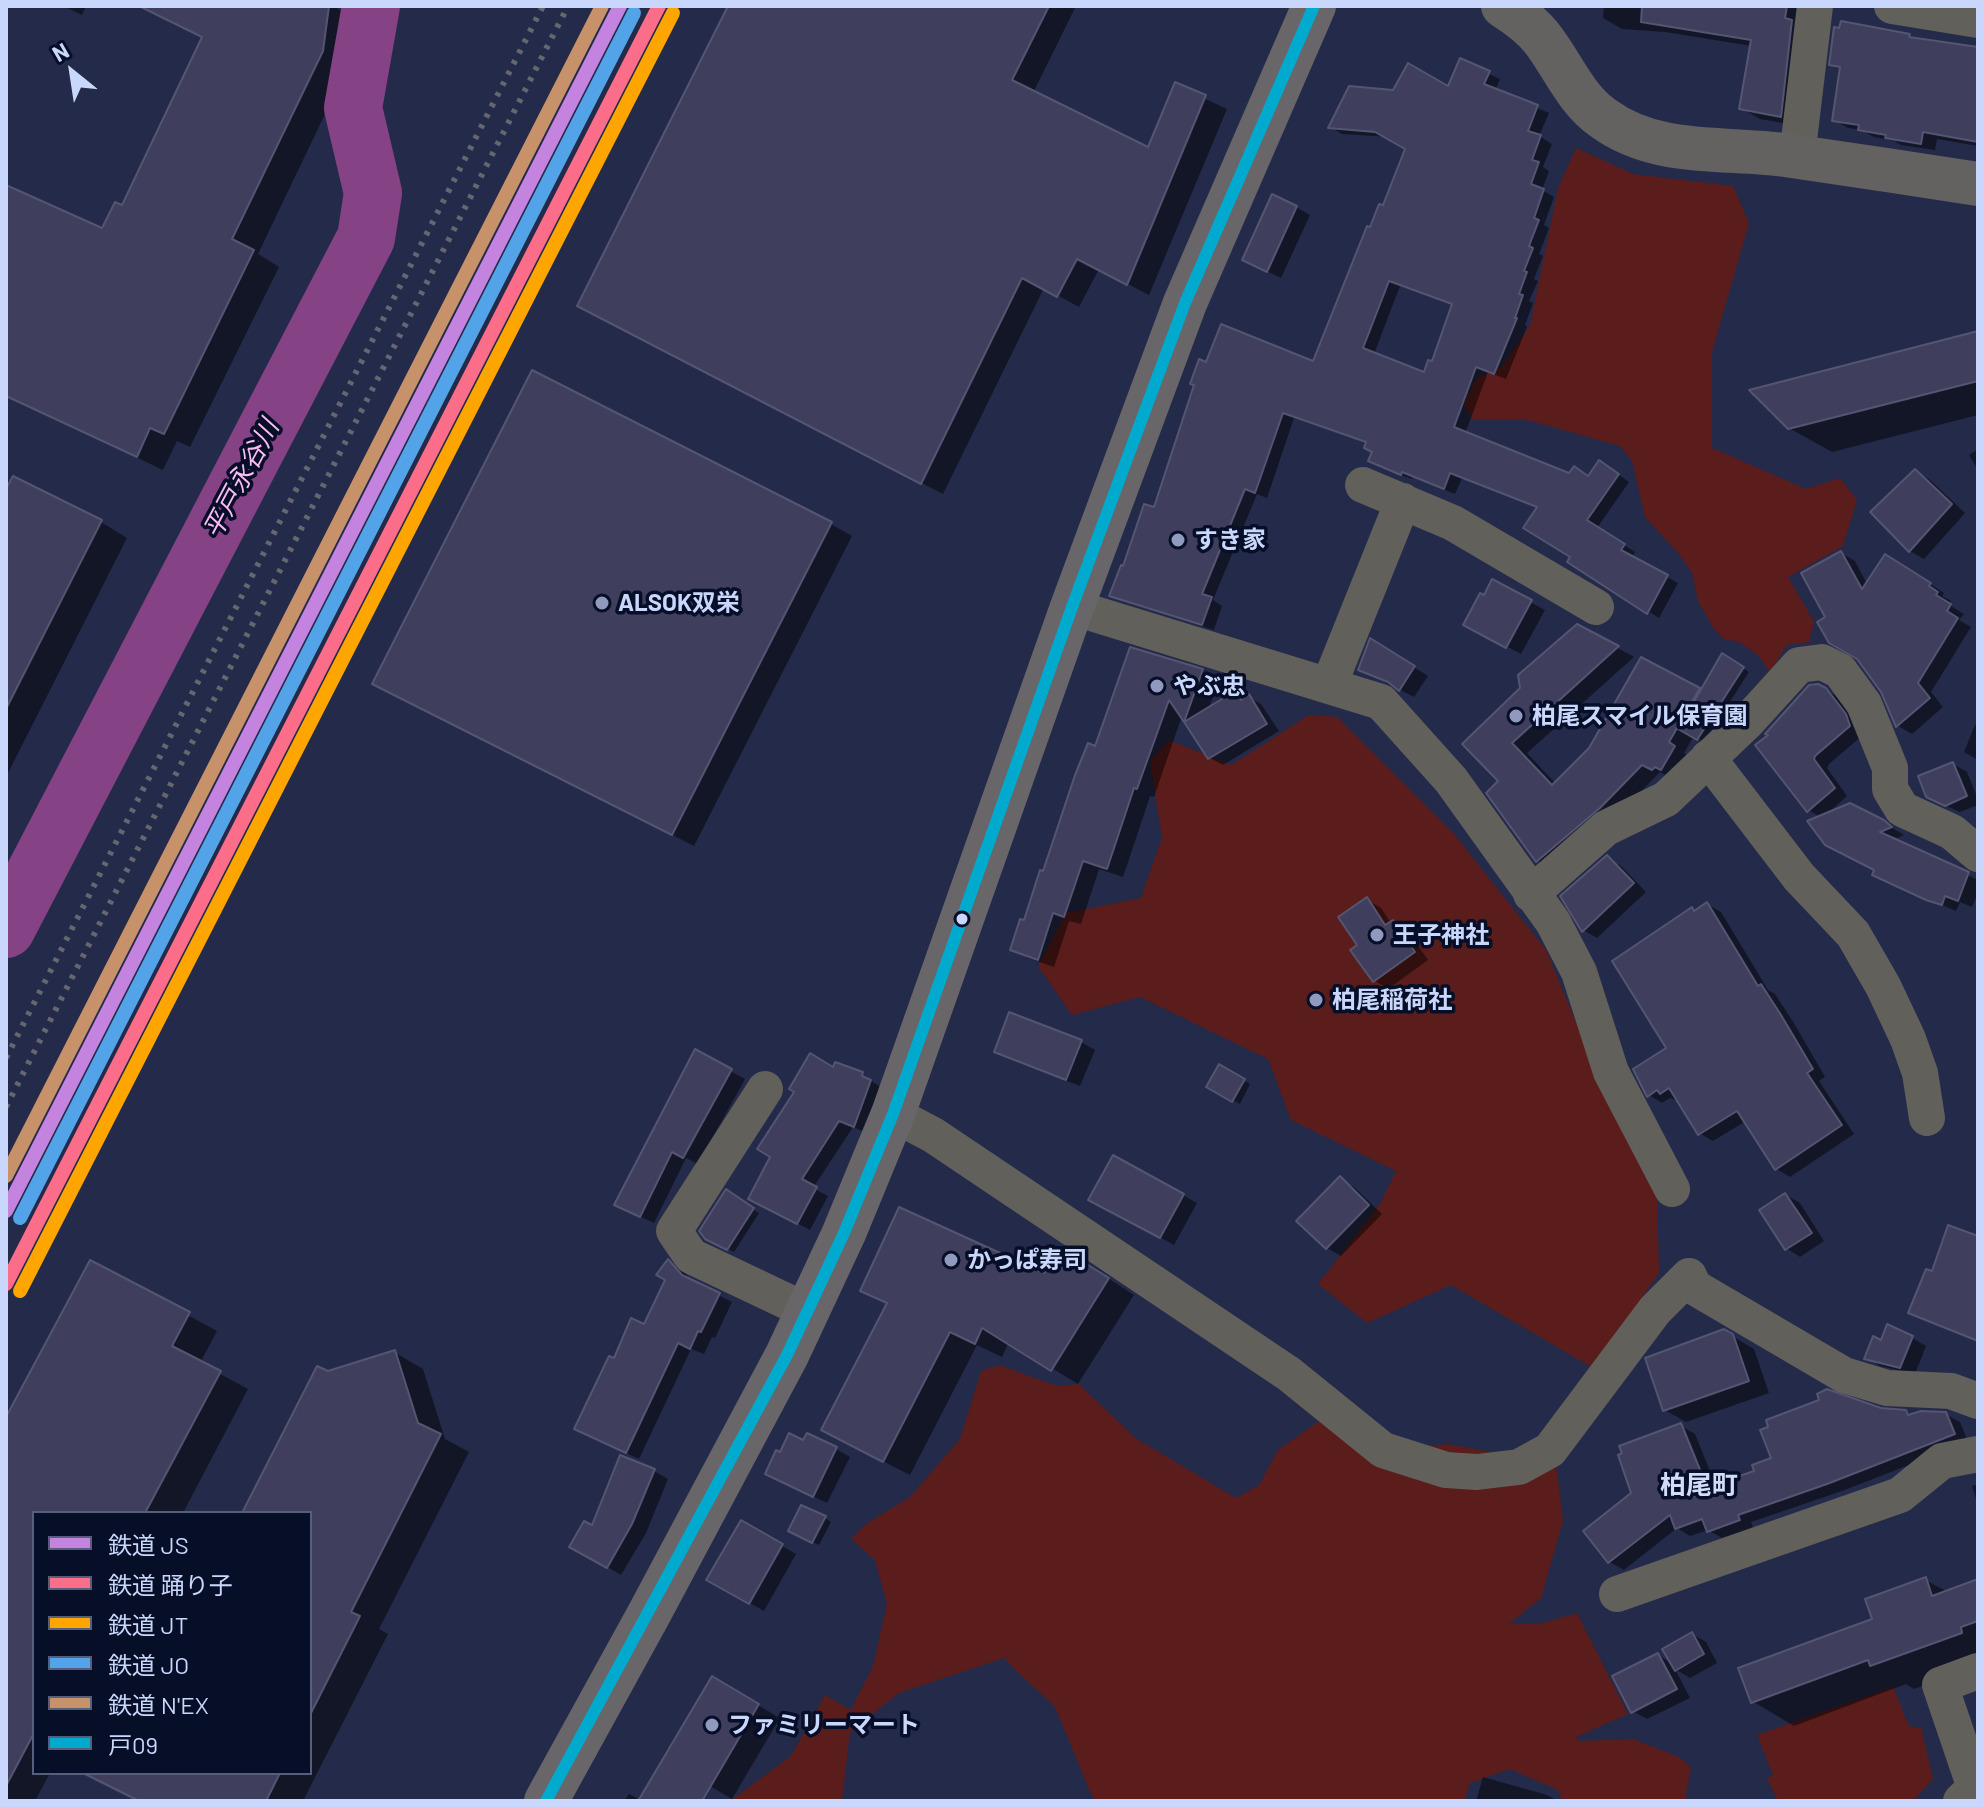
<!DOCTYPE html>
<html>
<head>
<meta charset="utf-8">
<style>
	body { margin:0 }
	#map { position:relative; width:1984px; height:1807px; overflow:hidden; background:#242a4a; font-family:Barlow,"Noto Sans JP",sans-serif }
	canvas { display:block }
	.frame { position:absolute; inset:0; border:8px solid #c9d7fc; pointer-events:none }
	.legend { position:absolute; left:32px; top:1511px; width:280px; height:264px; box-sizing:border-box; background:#070e27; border:2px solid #555e7c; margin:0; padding:10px 14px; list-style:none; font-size:24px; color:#c9d7fc }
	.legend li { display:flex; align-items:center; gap:16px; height:40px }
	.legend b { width:40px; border:2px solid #555e7c }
	.north { position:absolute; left:32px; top:32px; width:80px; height:80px; -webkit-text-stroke:6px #070e27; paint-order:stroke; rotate:330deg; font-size:22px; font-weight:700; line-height:32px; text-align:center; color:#c9d7fc }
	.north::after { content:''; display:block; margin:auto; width:28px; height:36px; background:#c9d7fc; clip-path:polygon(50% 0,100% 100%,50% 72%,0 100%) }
</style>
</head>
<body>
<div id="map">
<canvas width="1984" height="1807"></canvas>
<div class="frame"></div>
<ul class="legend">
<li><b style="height:10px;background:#c483df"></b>鉄道 JS</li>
<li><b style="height:10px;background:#fb6d88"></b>鉄道 踊り子</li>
<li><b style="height:10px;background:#ffa500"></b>鉄道 JT</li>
<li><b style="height:10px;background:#53a3e9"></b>鉄道 JO</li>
<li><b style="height:10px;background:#c7916a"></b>鉄道 N'EX</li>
<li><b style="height:10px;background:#00a9ce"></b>戸09</li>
</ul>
<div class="north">N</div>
</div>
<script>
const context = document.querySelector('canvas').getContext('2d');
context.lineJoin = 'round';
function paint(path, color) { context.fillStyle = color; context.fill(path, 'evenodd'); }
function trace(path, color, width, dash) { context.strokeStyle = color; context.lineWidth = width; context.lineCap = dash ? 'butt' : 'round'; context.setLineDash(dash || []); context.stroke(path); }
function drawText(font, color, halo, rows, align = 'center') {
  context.font = font + ' Barlow,"Noto Sans JP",sans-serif'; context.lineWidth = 7; context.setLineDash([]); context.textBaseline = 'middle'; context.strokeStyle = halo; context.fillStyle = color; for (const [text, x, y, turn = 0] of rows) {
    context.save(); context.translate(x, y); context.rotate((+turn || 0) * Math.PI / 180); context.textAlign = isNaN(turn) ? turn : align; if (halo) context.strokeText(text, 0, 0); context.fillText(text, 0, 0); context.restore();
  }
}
paint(new Path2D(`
	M1576 148 1633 174 1733 186 1749 223 1712 352V448L1806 489 1840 478 1857 500 1843 546 1788 577 1814 622 1809 642 1787 645 1770 672 1759 656 1739 642 1724 639 1714 629 1698 601 1692 573 1679 554 1645 517 1632 461 1620 446 1524 419 1473 420 1464 404 1476 379 1501 367 1530 326 1558 188Z
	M1309 715 1337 717 1454 834 1546 950 1599 1078 1657 1191 1659 1273 1593 1368 1451 1285 1367 1323 1318 1284 1380 1204 1396 1171 1291 1120 1268 1059 1140 997 1072 1015 1038 966 1066 913 1141 898 1162 838 1150 761 1169 740 1231 765Z
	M999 1365 1057 1386 1079 1384 1135 1438 1236 1498 1259 1485 1278 1450 1322 1419 1401 1450 1448 1444 1556 1464 1563 1521 1541 1598 1509 1624H1539L1577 1613 1628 1714 1576 1737 1579 1741 1633 1739 1679 1757 1691 1767 1685 1801H1563L1558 1790 1510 1769 1470 1783 1464 1801H1094L1055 1707 1005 1660 1010 1656 899 1693 850 1732 842 1801H730L791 1756 825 1695 851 1710 873 1666 887 1604 875 1560 851 1539 866 1524 910 1497 960 1439 981 1371Z
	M1893 1687 1909 1726 1921 1728 1933 1779 1915 1799 1778 1801 1767 1779 1773 1775 1757 1735Z`), '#5a1d1b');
paint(new Path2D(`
	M63 6H86L82 15Z
	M138 6H333L354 18 348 66 258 254 279 267 190 447 177 441 163 470 6 395V188L103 231 123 208 204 38Z
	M731 6H1076L1033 93 1149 150 1176 85 1227 109 1149 295 1099 269 1079 307 1044 288 943 494 601 318Z
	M1604 6H1807L1799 126 1760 119 1741 108 1752 46 1665 32 1622 29 1603 18Z
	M1909 36 1918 40 1978 49V146L1937 139 1935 150 1901 145 1894 141 1874 137 1861 130 1848 128 1834 120 1842 70 1831 64Z
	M1461 61 1500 79 1495 90 1549 113 1539 136 1552 144 1543 167 1549 171 1542 190 1554 197 1544 225 1549 228 1539 254 1543 256 1534 279 1538 281 1529 301 1533 303 1525 325 1527 327 1506 379 1488 372 1465 434 1569 475 1589 478 1611 469 1629 482 1597 528 1635 552 1632 558 1678 583 1659 618 1569 562 1573 557 1539 508 1462 478 1455 494 1413 477 1412 479 1381 467 1368 443 1294 418 1267 498 1257 494 1213 600 1222 606 1214 630 1122 601 1111 595 1155 509 1207 364H1314L1371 230 1384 208 1408 148 1389 137 1342 134 1331 127 1394 92 1449 89ZM1400 286 1454 305 1433 364 1425 374 1374 354Z
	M1296 207 1310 215 1281 278 1258 267Z
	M1978 333V415L1832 452 1789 428Z
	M1978 449V470L1969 455Z
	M1915 471 1929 479 1965 513 1924 559 1910 551 1873 512Z
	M6 494 101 522 127 538 6 777Z
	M831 524 852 536 694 846 396 695Z
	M1841 553 1855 561 1867 584 1899 564 1944 593 1942 596 1951 601 1949 605 1964 614 1959 620 1971 627 1931 692 1943 707 1912 734 1898 726 1883 691 1828 618Z
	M1493 582 1545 610 1521 654 1480 632Z
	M1578 626 1634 657 1527 753 1556 784 1590 749 1642 660 1702 692 1723 656 1749 672 1704 742 1694 736 1684 753 1690 757 1670 778 1660 772 1616 817 1553 870 1537 860 1500 781 1523 689Z
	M1131 649 1202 671 1219 680 1208 710 1235 693 1245 699 1249 697 1261 704 1279 731 1223 765 1210 758 1182 716 1154 797 1150 796 1123 877 1099 869 1081 924 1069 921 1054 967 1028 958 1012 949 1096 748Z
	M1385 649 1428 676 1414 697 1360 669Z
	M1818 686 1840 698 1863 735 1829 764 1827 768 1847 796 1827 814 1883 822 1904 835 1893 840 1978 880V893L1972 907 1960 902 1956 911 1888 882 1821 817 1808 810Z
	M1978 724V760L1964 752 1975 725Z
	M1953 764 1967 772 1978 799V805L1960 812 1942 804Z
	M1607 858 1621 866 1646 892 1597 938 1583 930Z
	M1367 900 1381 908 1391 923 1407 930 1428 960 1388 989 1374 980 1360 945Z
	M1707 904 1721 912 1768 990 1775 994 1795 1025 1825 1077 1819 1081 1854 1134 1790 1177 1777 1169 1746 1121 1713 1141 1699 1133 1678 1098 1675 1100 1670 1098 1662 1103 1649 1095 1669 1048 1695 912Z
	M1081 1042 1095 1050 1080 1086 1010 1059 996 1051Z
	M696 1052 745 1079 698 1164 686 1158 654 1223 631 1212Z
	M1220 1067 1250 1084 1240 1104 1208 1086Z
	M834 1070 862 1074 883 1089 867 1133 853 1127 813 1188 828 1196 810 1230 763 1205Z
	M1114 1157 1197 1203 1174 1245 1091 1199Z
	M1340 1179 1354 1187 1382 1214 1341 1256 1327 1248Z
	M726 1192 759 1213 734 1252 714 1242Z
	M1786 1195 1800 1203 1824 1241 1800 1257 1786 1248Z
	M1978 1238V1341L1910 1312 1933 1274Z
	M90 1262 217 1331 200 1363 248 1389 183 1513H34V1773H50L35 1801H6V1421Z
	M668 1262 681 1269 693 1282 732 1302 715 1338 712 1337 704 1354 691 1349 639 1459 590 1436 615 1361 645 1326 667 1280Z
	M1094 1269 1134 1295 1078 1384 1009 1342 1002 1357 977 1345 910 1475 849 1444 888 1305 862 1290Z
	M1724 1331 1754 1349 1769 1393 1686 1422 1665 1410Z
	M1912 1338 1926 1346 1915 1374 1880 1366 1866 1358 1882 1342Z
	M394 1352 423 1369 445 1439 469 1452 379 1629 388 1634 303 1801H139L107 1783 112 1773H310V1513H244L328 1374Z
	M1881 1410 1906 1412 1913 1416 1945 1414 1960 1422 1968 1442 1842 1491 1751 1522 1753 1528 1722 1538 1708 1530 1690 1536 1677 1528 1624 1570 1610 1562 1586 1531 1633 1494 1681 1426 1695 1434 1716 1486 1756 1472Z
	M804 1443 836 1449 850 1457 827 1503 781 1481Z
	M654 1471 668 1479 646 1533 621 1575 572 1546Z
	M1978 1484V1505L1972 1486Z
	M825 1518 831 1522 819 1545 796 1534Z
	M742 1523 796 1554 764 1611 709 1580Z
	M1925 1580 1948 1592 1978 1581V1665L1914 1689 1906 1684 1794 1726 1752 1701 1875 1620Z
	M1692 1634 1706 1642 1717 1663 1690 1678 1675 1669 1690 1698 1647 1719 1633 1711 1658 1655 1673 1664Z
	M713 1679 780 1718 732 1799 665 1760Z
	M1483 1777 1547 1795 1558 1801H1476Z
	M629 1794 635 1797 640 1801H624Z`), '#0007');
trace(new Path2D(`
	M6 929 366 238 373 193 353 108 371 6`), '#854285', 58);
const building = new Path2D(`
	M139 6H329L323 51 232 239 254 250 164 434 150 428 137 457 6 396V185L102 228 115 202 122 205 202 37Z
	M728 6H1049L1012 80 1148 147 1175 82 1206 95 1127 285 1077 259 1057 297 1022 278 921 484 577 306Z
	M1642 6H1787L1785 18 1792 20 1781 117 1739 109 1751 40 1641 22Z
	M1841 21 1910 34 1909 37 1978 47V142L1923 132 1921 144 1885 138 1886 135 1858 130 1859 125 1832 121 1840 67 1829 65 1834 27 1839 28Z
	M1460 58 1490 71 1484 84 1538 105 1528 131 1541 135 1532 160 1539 162 1531 184 1544 189 1534 218 1539 220 1529 246 1533 248 1524 271 1527 272 1519 294 1523 295 1515 318H1517L1494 374 1476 367 1454 427 1569 473 1574 466 1588 476 1599 460 1619 474 1587 520 1625 544 1621 550 1668 575 1647 614 1567 562 1570 557 1523 528 1537 507 1450 473 1444 489 1402 472 1401 475 1368 461 1372 452 1364 448 1366 442 1283 413 1255 493 1245 489 1202 594 1212 597 1202 625 1109 596 1121 565 1123 566 1144 504 1154 507 1194 385 1190 384 1199 359 1206 362 1221 324 1313 361 1367 226 1370 227 1379 204 1383 205 1405 149 1375 132 1328 128 1349 86 1393 90 1408 63 1448 86ZM1389 281 1452 304 1432 361 1428 360 1424 372 1363 348Z
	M1272 194 1297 206 1267 272 1242 260Z
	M1978 331V381L1788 429 1749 390Z
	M532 370 832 522 672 835 372 684Z
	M1915 469 1952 504 1909 552 1870 512Z
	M13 476 102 520 6 709V489Z
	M1841 551 1862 589 1885 554 1931 583 1929 586 1938 592 1936 595 1951 604 1947 611 1958 618 1918 683 1930 698 1896 727 1881 692 1857 659 1829 643 1817 622 1825 617 1801 573Z
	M1492 579 1532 600 1506 648 1463 625 1480 593 1484 595Z
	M1577 624 1619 646 1512 743 1552 785 1589 748 1641 657 1700 688 1669 742 1675 746 1661 770 1655 767 1652 770 1642 765 1600 808 1536 862 1486 793 1498 781 1462 744 1520 688 1518 675Z
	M1370 638 1415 666 1399 691 1388 682 1358 670Z
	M1130 647 1203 669 1184 722 1169 700 1137 789 1134 788 1107 869 1083 861 1064 917 1053 913 1038 960 1010 950 1020 919 1024 920 1040 870 1043 871 1075 775 1088 743 1095 746Z
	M1722 653 1744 667 1697 740 1678 729Z
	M1818 684 1826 688 1846 714 1850 726 1815 756 1814 759 1835 788 1807 812 1755 745 1768 735 1765 734 1809 685Z
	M1235 691 1241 700 1249 694 1267 724 1208 759 1184 722Z
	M1953 762 1967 796 1945 806 1926 797 1918 776Z
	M1850 803 1884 820 1892 827 1880 832 1969 872 1958 901 1945 896 1942 905 1926 900 1872 875 1874 870 1825 845 1807 821Z
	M1607 855 1634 883 1582 932 1560 896Z
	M1367 897 1385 925 1393 920 1415 952 1373 982 1350 950 1357 945 1338 917Z
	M1707 902 1758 986 1761 984 1781 1015 1813 1069 1807 1073 1842 1125 1775 1170 1737 1111 1698 1135 1669 1088 1660 1094 1657 1090 1647 1097 1633 1069 1666 1048 1612 961 1692 907 1694 911Z
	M1009 1012 1082 1040 1066 1080 994 1052Z
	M695 1049 732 1069 683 1158 672 1152 640 1217 614 1205Z
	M810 1053 833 1067 835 1062 863 1072 862 1076 871 1080 854 1127 839 1121 802 1179 817 1187 797 1224 748 1199 770 1157 757 1149 794 1092 789 1089Z
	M1219 1064 1245 1079 1232 1102 1206 1087Z
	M1113 1155 1184 1194 1160 1238 1088 1200Z
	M1340 1176 1369 1205 1326 1249 1296 1221Z
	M726 1189 754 1208 727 1250 705 1239 699 1231Z
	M1785 1193 1812 1233 1785 1250 1759 1210Z
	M899 1207 1044 1273 1057 1252H1067L1109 1278 1051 1371 982 1328 975 1344 950 1332 883 1462 821 1430 887 1303 860 1291Z
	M1948 1225 1978 1236V1341L1908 1313 1926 1269 1932 1271Z
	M668 1259 682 1275 720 1293 701 1332 698 1331 690 1349 678 1343 626 1453 574 1429 609 1356 614 1358 631 1318 644 1324 665 1280 656 1275Z
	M90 1260 190 1312 172 1346 221 1371 145 1513H34V1733L6 1786V1417Z
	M1887 1324 1913 1336 1900 1368 1864 1359 1873 1336 1881 1340Z
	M1724 1329 1733 1334 1749 1381 1663 1411 1645 1358Z
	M395 1350 418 1423 441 1434 351 1612 360 1616 310 1715V1513H242L317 1366 328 1371Z
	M1827 1389 1881 1408 1906 1410 1908 1415 1921 1411 1946 1412 1955 1434 1827 1484 1738 1515 1740 1520 1707 1532 1702 1519 1675 1529 1670 1515 1608 1563 1583 1531 1631 1493 1618 1455 1622 1453 1619 1446 1681 1423 1707 1487 1754 1471 1752 1465 1771 1458 1760 1430 1768 1427 1766 1420 1819 1400 1817 1394Z
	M789 1433 803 1440 807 1433 837 1447 813 1497 765 1474 776 1450 780 1452Z
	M620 1455 655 1469 632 1524 607 1568 569 1547 584 1521 592 1525Z
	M801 1505 826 1516 812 1543 788 1531Z
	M741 1520 783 1544 749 1604 706 1580Z
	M1926 1577 1932 1596 1978 1579V1621L1961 1627 1962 1633 1870 1666 1868 1660 1751 1703 1738 1668 1872 1619 1865 1599Z
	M1692 1632 1704 1654 1675 1671 1662 1649Z
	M1658 1653 1677 1689 1631 1713 1612 1676Z
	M712 1676 759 1704 702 1801H638Z
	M83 1773H280L266 1801H139Z`);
paint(building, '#403e5d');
trace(building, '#545571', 2);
trace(new Path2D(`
	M1892 6 1978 20
	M1797 157 1815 6
	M1363 485 1453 523 1596 607
	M1072 607 1381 702 1451 780 1553 922 1579 972 1611 1072 1672 1189
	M1329 685 1403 501
	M1708 758 1799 877 1853 934 1883 986 1908 1039 1920 1073 1927 1118
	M1531 894 1606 828 1666 799 1748 721 1799 665 1822 662 1840 671 1864 704 1890 768V789L1902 809 1952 832 1978 854
	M765 1089 674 1231 691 1256 807 1311
	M893 1114 933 1135 1289 1374 1383 1450 1446 1470 1477 1472 1519 1467 1550 1450 1655 1310 1689 1276 1694 1287 1844 1375 1887 1388 1951 1391 1978 1401
	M1617 1594 1900 1495 1942 1461 1978 1454
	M1961 1801 1975 1788 1940 1685 1978 1671`), '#62605b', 36);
trace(new Path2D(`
	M1503 6C1519 16 1533 26 1544 41 1564 68 1576 99 1603 118 1656 157 1723 147 1785 155 1849 164 1914 174 1978 184`), '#646161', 44);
trace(new Path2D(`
	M546 1801 649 1614 787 1355 844 1233 893 1114 1072 607 1185 303 1314 6`), '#696669', 44);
trace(new Path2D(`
	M6 1058 543 6
	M6 1107 568 6`), '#65666f', 6, [4, 8]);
trace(new Path2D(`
	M546 1801 787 1355 844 1233 893 1114 1072 607 1185 303 1314 6`), '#00a9ce', 12);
trace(new Path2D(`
	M6 1211 620 6`), '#c483df', 14);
trace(new Path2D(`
	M6 1284 659 6`), '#fb6d88', 14);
trace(new Path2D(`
	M20 1291 673 13`), '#ffa500', 14);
trace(new Path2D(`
	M20 1218 634 13`), '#53a3e9', 14);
trace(new Path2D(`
	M6 1176 602 6`), '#c7916a', 14);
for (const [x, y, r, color] of [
	[1178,540,8,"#8f9abe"],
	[602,603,8,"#8f9abe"],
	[1157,686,8,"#8f9abe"],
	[1516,716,8,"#8f9abe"],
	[962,919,7,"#c9d7fc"],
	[1377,935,8,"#8f9abe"],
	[1316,1000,8,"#8f9abe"],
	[951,1260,8,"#8f9abe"],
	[712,1725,8,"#8f9abe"]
]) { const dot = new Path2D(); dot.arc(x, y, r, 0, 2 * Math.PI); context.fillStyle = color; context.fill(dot); trace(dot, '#070e27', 3); }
drawText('bold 24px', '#c9d7fc', '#070e27', [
	["すき家",1194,540],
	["ALSOK双栄",618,603],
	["やぶ忠",1173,686],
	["柏尾スマイル保育園",1532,716],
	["王子神社",1393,935],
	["柏尾稲荷社",1332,1000],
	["かっぱ寿司",967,1260],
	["ファミリーマート",728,1725]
], 'left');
drawText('italic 26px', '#f8bbf2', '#070e27', [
	["平戸永谷川",241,479,-62]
]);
drawText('bold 26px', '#d1dcf9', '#070e27', [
	["柏尾町",1699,1485]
]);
</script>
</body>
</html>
